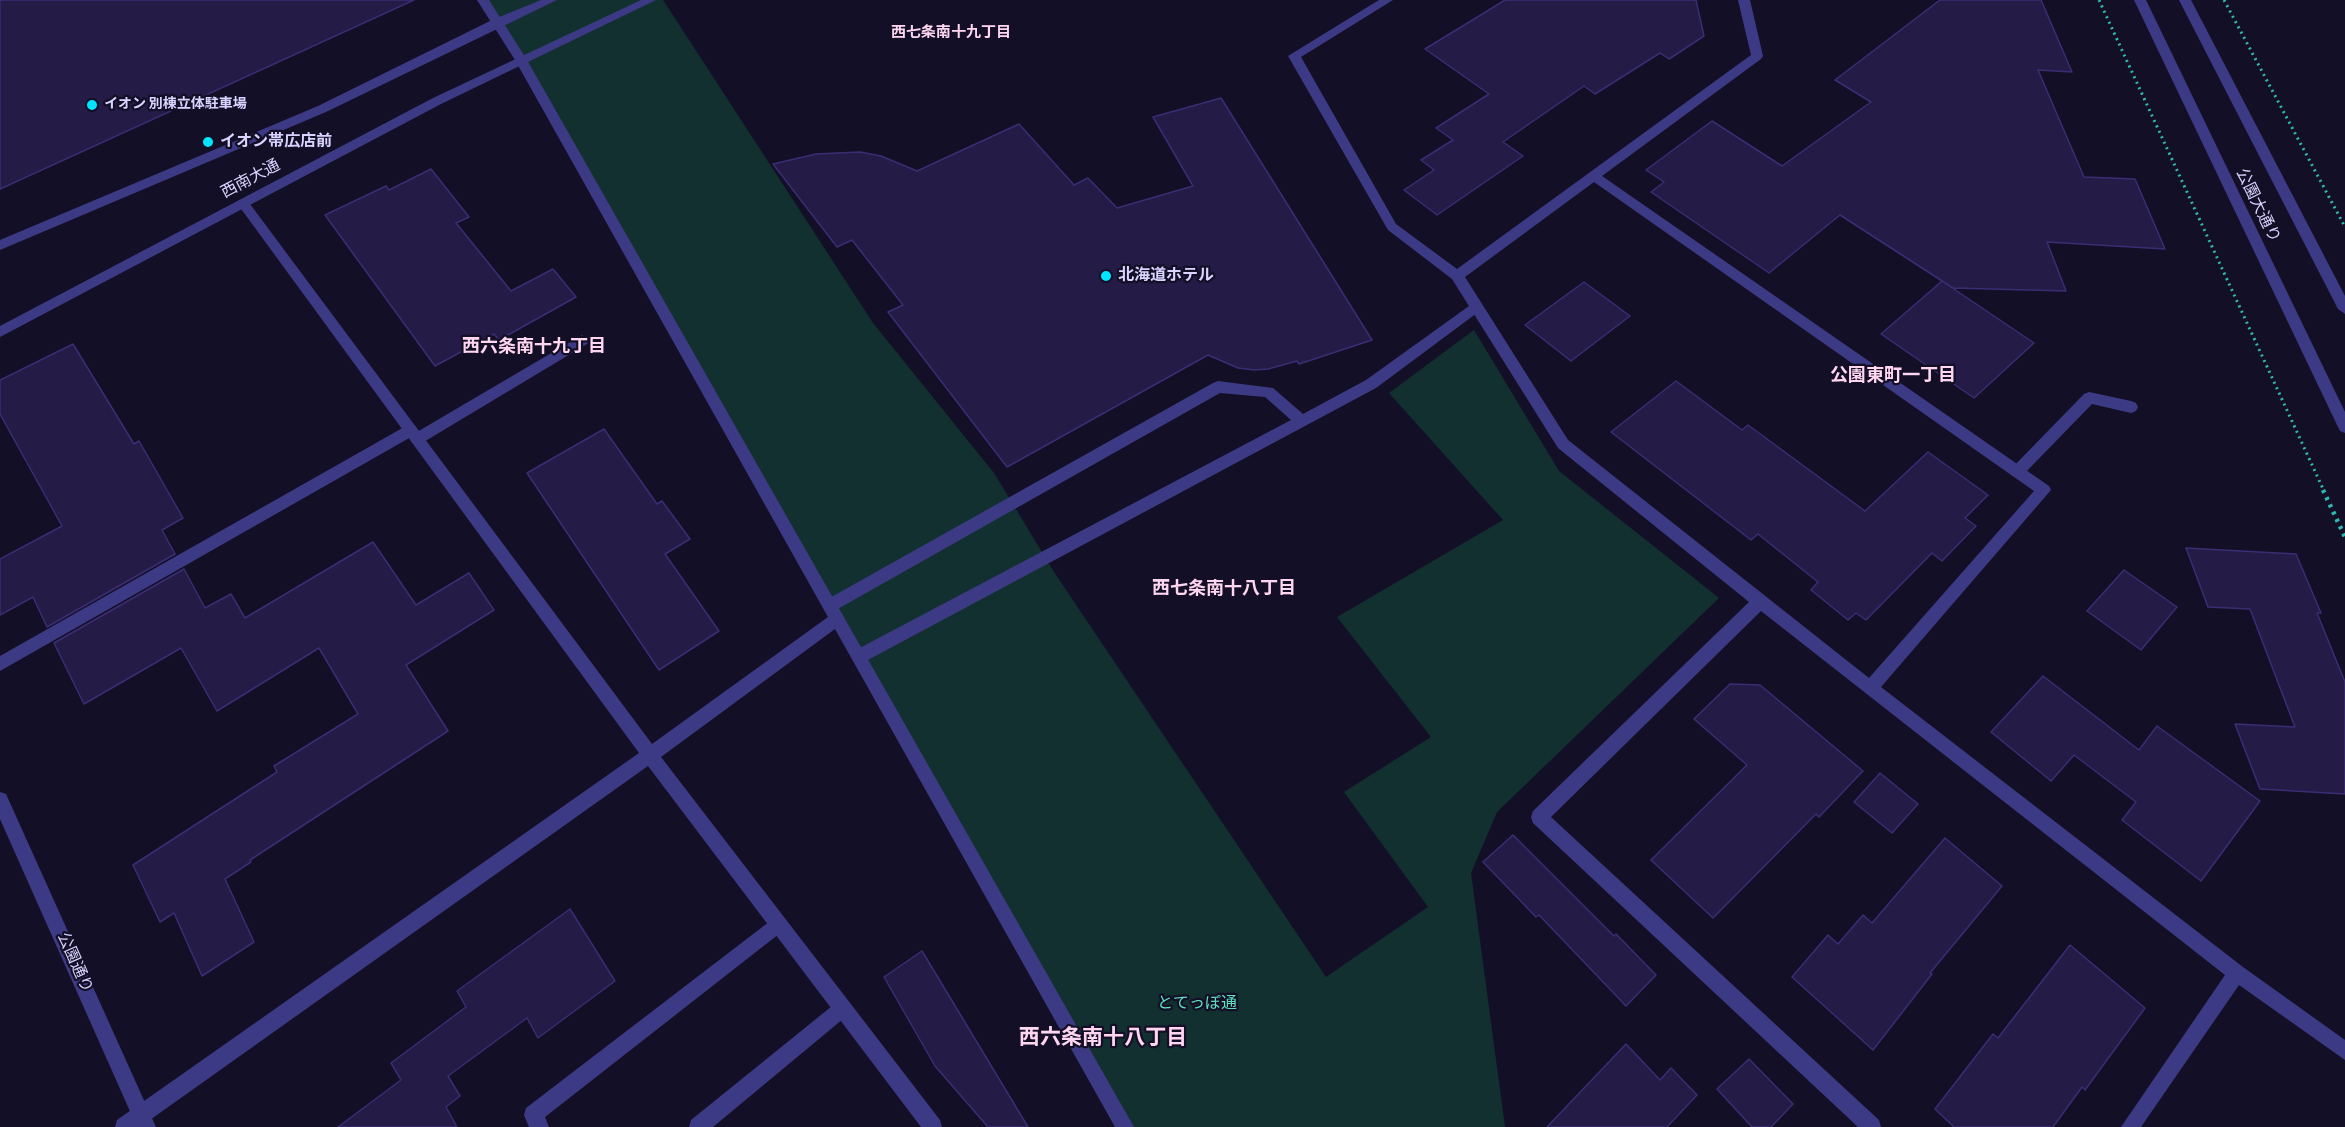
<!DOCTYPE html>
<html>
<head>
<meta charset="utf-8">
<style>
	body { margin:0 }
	canvas { display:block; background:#130f26 }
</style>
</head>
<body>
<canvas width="2345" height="1127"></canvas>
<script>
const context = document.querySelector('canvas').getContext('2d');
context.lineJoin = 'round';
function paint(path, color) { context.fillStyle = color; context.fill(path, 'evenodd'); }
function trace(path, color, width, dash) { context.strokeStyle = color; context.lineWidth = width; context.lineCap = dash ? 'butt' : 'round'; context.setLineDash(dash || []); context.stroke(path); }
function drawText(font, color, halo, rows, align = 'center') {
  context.font = font + ' "Source Sans 3","Noto Sans JP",sans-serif'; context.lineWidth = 4.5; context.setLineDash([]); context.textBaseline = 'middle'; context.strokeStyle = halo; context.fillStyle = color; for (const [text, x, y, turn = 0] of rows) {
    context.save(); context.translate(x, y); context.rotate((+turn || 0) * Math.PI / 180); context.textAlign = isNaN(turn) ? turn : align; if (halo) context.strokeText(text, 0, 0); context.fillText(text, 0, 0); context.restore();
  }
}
paint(new Path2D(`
	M483 0H663L873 323 994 473 1054 572 1326 977 1428 907 1344 792 1431 737 1337 617 1503 520 1389 393 1474 330 1559 471 1719 598 1497 812 1471 873 1505 1127H1125Z`), '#12302f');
const building = new Path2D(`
	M0 0H414L0 189Z
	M1505 0H1696L1704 36 1669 59 1660 53 1595 94 1584 86 1503 142 1523 156 1437 215 1404 190 1434 170 1421 160 1453 140 1436 128 1489 94 1425 49Z
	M1940 0H2041L2072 72 2038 70 2084 177 2135 179 2165 249 2047 242 2066 291 1953 288 1840 215 1769 273 1651 192 1664 182 1646 170 1712 121 1782 166 1871 102 1835 80Z
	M1221 98 1372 340 1299 364 1297 361 1268 369 1254 370 1238 368 1208 355 1007 467 888 312 903 305 852 240 837 247 773 164 816 154 860 152 881 156 917 171 1019 124 1074 185 1088 178 1117 208 1193 186 1153 117Z
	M431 169 469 217 456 223 511 291 553 269 576 297 499 340 494 334 435 366 325 215 386 186 389 190Z
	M1942 281 2034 343 1974 398 1881 334Z
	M1584 282 1630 316 1571 361 1525 325Z
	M73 344 134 444 139 441 183 518 162 530 175 554 47 627 33 597 0 615V559L62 526 0 414V380Z
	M1676 381 1742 430 1748 425 1865 511 1928 452 1988 495 1965 518 1976 526 1942 561 1932 553 1866 620 1856 613 1848 620 1811 590 1818 582 1758 534 1751 540 1611 432Z
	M604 429 657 504 662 501 690 539 665 554 719 631 659 670 527 473Z
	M373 542 416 605 469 573 494 610 406 665 448 731 250 860 251 862 225 879 254 942 202 976 174 913 160 922 133 865 277 772 274 766 358 714 319 648 217 711 181 648 84 704 54 643 184 569 205 608 231 594 245 618Z
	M2186 548 2296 554 2321 613H2317L2345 682V794L2260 789 2235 724 2295 727 2250 609 2208 607Z
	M2124 570 2177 607 2141 650 2087 611Z
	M2043 676 2139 750 2157 726 2260 801 2201 881 2122 820 2136 802 2074 755 2051 781 1991 732Z
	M1730 684 1760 685 1863 771 1819 817 1816 814 1713 918 1651 860 1747 765 1694 719Z
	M1880 773 1918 804 1892 833 1854 802Z
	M1513 835 1614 936 1616 934 1656 975 1626 1006 1539 915 1536 917 1483 862Z
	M1945 838 2002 886 1930 973 1932 974 1873 1050 1792 977 1828 935 1838 944 1863 915 1872 923Z
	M570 909 615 981 538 1038 527 1018 448 1076 460 1096 446 1107 457 1127H338L401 1080 391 1063 466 1007 457 991Z
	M2070 945 2145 1008 2085 1090 2082 1087 2053 1127H1954L1935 1109 1993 1034 1998 1038Z
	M922 951 1028 1127H988L935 1066 884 977Z
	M1626 1044 1660 1080 1671 1068 1697 1095 1667 1127H1547Z
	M1749 1059 1793 1104 1771 1127H1752L1717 1089Z`);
paint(building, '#241b47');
trace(building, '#3b2d73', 1.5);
trace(new Path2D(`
	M2099 0 2324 491
	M2224 0 2345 227`), '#2fb8b0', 3, [2, 4]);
trace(new Path2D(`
	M2323 490 2345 537`), '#2fb8b0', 4.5, [3, 5]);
paint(new Path2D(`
	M1476 301 1483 306 1481 310 1376 388 866 661 860 663 854 661 852 656 854 651 1291 420 1265 397 1220 393 836 610 831 612 826 610 823 605 826 600 1213 383 1218 381 1273 388 1303 414 1366 380Z
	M582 335 589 340 587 344 422 443H412L411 437 0 671V656L406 426H416L417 432Z
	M2089 392 2131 401 2136 403 2138 407 2136 411 2131 413 2092 404 2022 476H2012L2010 472 2012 468 2084 394Z
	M778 915 784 918 787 924 784 930 545 1117 549 1127H529L524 1115 526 1108Z
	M843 999 849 1002 852 1008 849 1014 713 1127H689L691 1120 837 1002Z`), '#3d3a85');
paint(new Path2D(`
	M477 0H489L527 60 1134 1127H1115L835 629 661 757 940 1120 942 1127H921L648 766 140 1127H115L117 1120 639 753 239 206 237 203 239 200H247L652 744 828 617 515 60Z
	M1379 0H1393L1301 57 1396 224 1457 269 1751 55 1738 0H1750L1763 56 1761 59 1602 176 2049 486 2051 490 1881 687 2243 967 2345 1040V1060L2239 985 2141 1127H2121L2225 975 1761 611 1551 817 1879 1120 1881 1127H1858L1533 823 1531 817 1533 811 1749 602 1558 448 1452 279 1388 230 1288 56ZM1594 182 2034 491 1869 678 1568 440 1465 277Z
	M2134 0H2146L2345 412V433L2340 431 2338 427Z
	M2179 0H2191L2345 296V314L2338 309Z`), '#3d3a85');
paint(new Path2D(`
	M541 0H557L326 112 0 250V240L318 106 492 20Z
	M641 0H656L441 104 0 337V326L433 98Z
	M0 792 6 794 156 1127H137L0 819Z`), '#3d3a85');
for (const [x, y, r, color] of [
	[92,105,6,"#00e5ff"],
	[208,142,6,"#00e5ff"],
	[1106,276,6,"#00e5ff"]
]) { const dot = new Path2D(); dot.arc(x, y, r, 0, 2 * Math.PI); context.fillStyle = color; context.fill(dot); trace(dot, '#130f26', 2); }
drawText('bold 14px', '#d9d4ff', '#130f26', [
	["イオン 別棟立体駐車場",104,105]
], 'left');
drawText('bold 15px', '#ffd6f0', '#130f26', [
	["西七条南十九丁目",951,34]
]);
drawText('bold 16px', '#d9d4ff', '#130f26', [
	["イオン帯広店前",220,142],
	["北海道ホテル",1118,276]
], 'left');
drawText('16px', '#d9d4ff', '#130f26', [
	["西南大通",251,180,-28],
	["公園大通り",2257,206,64],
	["公園通り",74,963,66]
]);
drawText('16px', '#5fe0c0', '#130f26', [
	["とてっぽ通",1197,1004]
]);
drawText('bold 18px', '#ffd6f0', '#130f26', [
	["西六条南十九丁目",534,348],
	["公園東町一丁目",1893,377],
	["西七条南十八丁目",1224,590]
]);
drawText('bold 21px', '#ffd6f0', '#130f26', [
	["西六条南十八丁目",1103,1039]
]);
</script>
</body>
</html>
